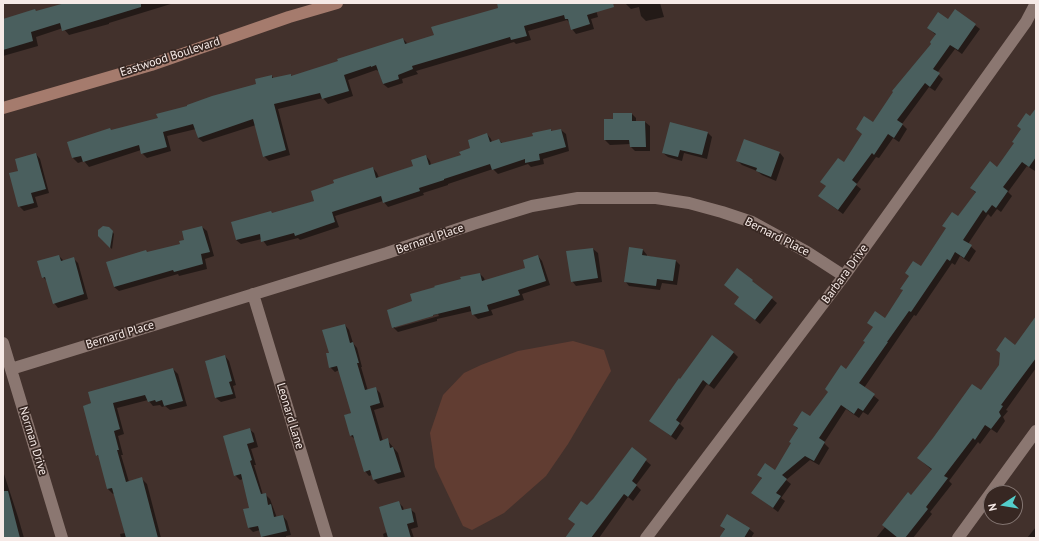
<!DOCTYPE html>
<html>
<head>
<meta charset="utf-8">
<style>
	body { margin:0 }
	#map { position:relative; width:1039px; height:541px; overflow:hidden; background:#42312c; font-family:"PT Sans",sans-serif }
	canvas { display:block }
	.frame { position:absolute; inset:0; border:4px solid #f6eae7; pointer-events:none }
	.north { position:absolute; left:983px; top:485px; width:40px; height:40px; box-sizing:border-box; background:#372722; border:1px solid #837571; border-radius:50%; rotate:258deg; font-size:11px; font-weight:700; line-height:16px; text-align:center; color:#f6eae7 }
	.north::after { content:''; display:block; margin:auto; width:14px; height:18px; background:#53cdca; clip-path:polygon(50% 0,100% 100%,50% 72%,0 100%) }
</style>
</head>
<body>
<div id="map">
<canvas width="1039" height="541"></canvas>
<div class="frame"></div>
<div class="north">N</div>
</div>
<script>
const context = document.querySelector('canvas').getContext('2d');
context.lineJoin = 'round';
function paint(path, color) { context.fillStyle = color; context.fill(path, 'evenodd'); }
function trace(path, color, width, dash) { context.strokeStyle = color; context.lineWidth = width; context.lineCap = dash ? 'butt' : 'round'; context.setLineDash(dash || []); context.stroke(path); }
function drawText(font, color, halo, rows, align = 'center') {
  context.font = font + ' "PT Sans",sans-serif'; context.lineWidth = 3.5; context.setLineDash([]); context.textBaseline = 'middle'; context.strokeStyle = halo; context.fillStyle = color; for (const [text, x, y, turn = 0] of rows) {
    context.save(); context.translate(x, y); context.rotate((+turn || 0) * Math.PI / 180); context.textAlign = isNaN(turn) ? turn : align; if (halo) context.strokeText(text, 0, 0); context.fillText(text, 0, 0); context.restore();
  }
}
paint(new Path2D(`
	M573 341 604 350 611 371 568 444 546 476 504 513 472 530 463 526 435 467 430 433 443 395 464 373 481 365 518 351Z`), '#613d32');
paint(new Path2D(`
	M69 3H174L109 23V24L69 35 63 28 36 37 38 46 3 56V20L35 10 37 12Z
	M503 3H594L598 17 591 19 594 29 576 34 572 29 570 23 567 20 528 31 531 40 516 44 514 42 416 71 418 74 402 79 403 83 388 88 383 84 379 71 376 70 348 80 353 96 328 104 323 98 278 109 290 155 269 161 264 156 256 125 203 142 198 138 196 129 167 136 171 151 147 158 142 153 141 150 89 167 84 161 78 163 73 158 68 143 159 119 188 107 257 85 272 76 274 79 291 75 292 77 339 62 403 39 408 44 435 36 500 9Z
	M625 3H660L664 17 646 21 641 16 639 7 631 9Z
	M955 10 980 29 962 54 955 49 937 73 943 79 935 91 929 87 902 124 907 129 899 142 893 138 879 158 876 157 856 185 861 189 843 214 824 200 844 164 933 44 936 35 928 28 948 20Z
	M632 114 636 118V122H645L650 126V151H635L631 147V144L610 145 605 140V120H614Z
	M1036 122V169L1035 171 1027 166 1008 192 1012 196 1001 212 997 209 991 217 988 214 968 244 976 251 969 262 960 256 955 265 952 263 916 316 914 315 864 388 879 400 868 415 863 412 859 418 846 409 824 443 829 448 819 465 810 460 786 480 791 484 781 498 785 501 778 512 753 493 762 479 758 474 775 472 792 444 798 429 794 425 810 418 885 319 904 291 902 289 921 267 976 193 971 188 998 168Z
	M551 130 552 132 561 130 566 134 569 151 543 159 544 164 531 167 528 164 498 174 493 169 448 184V185L423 193 424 195 388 207 383 201 335 216 339 227 300 240 298 238 267 246 262 239 241 244 236 240 273 214 315 201 373 168 377 173 379 178 414 166 426 156 430 161 431 165 462 156 487 134 491 139 492 142 499 140 503 144 534 137Z
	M708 133 712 137 707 159 684 153 682 161 668 157 663 153Z
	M745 140 780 153 784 158 776 181 762 175 757 171 742 165 737 160Z
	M36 154 40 159 49 193 35 197 38 207 24 211 19 206V171Z
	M202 227 207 231 214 256 205 259 207 269 179 276 178 274 119 291 114 287 148 253 182 245Z
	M111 230 114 234 112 249 99 236Z
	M630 248 643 250 647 255V256L676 261 680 265 677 285 662 283 660 290 629 286 625 281Z
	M593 249 598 253 602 282 576 286 572 281 568 252Z
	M59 256 64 261 73 258 78 263 88 299 58 308 54 303 48 282 43 277Z
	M538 256 542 261 550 285 522 294 524 300 491 310 493 315 478 319 473 314 472 311 437 319V321L398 332 393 327 413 302 480 274 484 278 485 281 526 268ZM438 314 439 316 395 328V326Z
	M737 269 777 303 760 324 735 304 740 297 725 285Z
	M1036 318V368L1006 410 1008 411 1003 417 1005 421 997 433 991 429 980 444 978 442 949 481 952 484 930 512 932 514 913 538H876L932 470 918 458 981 391Z
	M345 325 349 330 353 343 357 348 362 367H361L368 391 375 388 380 393 384 407 374 410 383 441 387 440 398 453 405 477 378 484 374 480 372 475 369 476 365 471 356 440 351 436 345 415 352 413 339 370 335 372 330 367V353Z
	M733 352 738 357 714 389 707 384 680 424 684 428 676 440 651 421Z
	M225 356 229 361 236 385 233 386 236 398 221 402 216 398 206 361Z
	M173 369 178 374 187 406 170 410 165 406 162 407 160 405 153 406 148 400 117 408 124 434 118 436 123 455H121L129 482 142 479 147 484 161 538H121L120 534 125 533 115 493 113 494 108 489 100 458 97 455 84 406Z
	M249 429 254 433 258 447 251 449 256 465H254L263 495 265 494 270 499 277 518 283 516 287 521 291 535 286 536V538H262L260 530 253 532 249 528 250 509 243 479 240 480 235 475Z
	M632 449 651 465 636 485 641 490 633 501 628 497 599 538H575L576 525 570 519 587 507Z
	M3 471 18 517 24 538H3Z
	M399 503 403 507 404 511 410 509 415 513 418 527 411 529 414 538H384L383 534 387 532Z
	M721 526 749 529 754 533 751 538H720L725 530Z
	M1036 527V538H1027Z`), '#0007');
paint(new Path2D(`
	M65 3H141V7L62 31 60 23 31 32 33 41 3 50V19L35 9 36 11Z
	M497 3H613L614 7 587 15 590 24 571 30 568 19H565L564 15 524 26 527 36 511 40 510 37 412 66 413 69 398 75 399 79 383 84 376 65 371 67V66L344 75 349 91 322 99 320 93 274 104 286 150 263 157 253 119 198 138 193 124 163 132 167 147 141 154 139 145 83 162 81 156 72 158 67 142 110 128 111 130 158 118 156 114 187 106V105L212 96 256 84 255 79 272 75V78L291 74V76L338 61 337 59 403 38 405 44 434 35 431 27 498 8Z
	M955 9 976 24 958 50 950 45 933 69 940 73 930 87 925 83 897 120 903 124 894 138 888 134 874 155 872 153 852 180 857 184 838 210 818 196 826 186 820 182 838 158 844 162 862 134 856 129 864 116 873 122 893 92 892 91 931 44 930 42 936 34 927 28 938 12 948 19Z
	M1036 108V157L1029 167 1022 162 1003 187 1008 191 996 208 992 205 986 213 983 210 963 240 972 245 964 258 955 252 950 261 947 259 911 312 909 311 887 342H888L859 383 875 394 863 411 858 408 854 414 841 405 819 438 825 442 814 461 805 456 782 475 787 479 776 493 781 496 773 508 751 493 762 478 757 475 765 463 775 470 791 443 789 442 798 428 793 425 802 411 810 416 828 392 825 389 841 365 846 369 865 342 863 341 873 327 867 323 875 311 885 318 903 290 900 289 909 276 905 273 913 261 921 266 946 228 942 226 952 212 958 216 976 192 970 188 990 161 997 167 1014 143 1012 142 1021 129 1017 126 1026 113 1030 116Z
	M613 113H632V121H645L646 147H630L629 140H604V119H613Z
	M670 122 708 132 702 155 680 150 678 157 662 153Z
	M551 129V131L561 129 566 147 539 154 540 160 525 163V159L492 170 490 164 444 179V180L419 188 420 191 383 203 381 196 332 212 335 222 295 236 294 233 261 242 260 234 236 240 231 222 271 211 272 213 314 201 311 191 334 183 333 180 373 167 376 178 413 166 411 160 426 155 429 165 461 155 459 152 470 148 468 140 487 133 490 142 499 139 501 143 533 136 532 133Z
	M744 139 780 152 771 177 756 171 757 168 736 161Z
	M36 153 46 189 31 193 34 203 18 207 9 173 18 171 15 159Z
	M103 226 109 227 113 231 110 248 98 236V230Z
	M202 226 210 252 201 254 203 264 174 272 173 270 114 287 106 262 146 250 147 252 180 244 179 241 184 240 182 231Z
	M629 247 643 249 642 255 676 260 673 281 657 279 656 286 624 282Z
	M593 248 598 278 571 282 566 251Z
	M59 255 61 261 74 257 84 294 53 304 45 277 42 278 37 261Z
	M538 255 546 281 518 290 520 295 487 305 489 311 472 315 470 306 433 315V316L392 328 387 310 412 301 410 294 435 287 434 286 461 279 460 277 480 273 482 281 525 268 523 260Z
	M737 268 753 280 752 281 773 297 755 320 734 304 739 297 724 285Z
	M1036 316V358L1001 405 1003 406 999 412 1001 416 991 429 985 425 975 440 973 438 944 476 948 478 926 507 928 509 905 538H898L882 525 908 492 911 495 932 469 917 458 933 438 972 384 981 390 999 365 1000 353 996 350 1005 337 1015 345Z
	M345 324 350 343 353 342 359 363H357L365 390 376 387 380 403 370 406 380 441 388 438 390 448 393 447 401 472 373 480 370 470 364 472 353 435 350 436 344 415 351 413 337 366 329 368 326 353H329L322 330Z
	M712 335 734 352 709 385 703 380 676 420 680 423 671 436 649 421 679 378 680 379Z
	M225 355 232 381 229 382 233 394 215 398 205 361Z
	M173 368 183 401 164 406 162 400 156 402 155 400 148 402 145 395 113 403 120 429 114 431 119 450H117L126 482 142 477 158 538H126L112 488 107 489 98 455 96 456 83 406 91 403 88 392Z
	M250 428 254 442 247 444 252 460 250 461 261 494 266 493 268 505 271 504 274 517 283 515 287 531 261 537 258 526 248 528 243 509 249 508 241 474 234 476 223 436Z
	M632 447 647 459 632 481 637 485 628 497 624 494 591 538H565L575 524 568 519 581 501 587 505 593 499Z
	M3 491H8L20 538H3Z
	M399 501 402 510 411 508 414 522 407 524 411 538H388L379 507Z
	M727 514 750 528 744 538H719L725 529 720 526Z`), '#4a5f5e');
trace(new Path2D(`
	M253 294 327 538
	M3 343 62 538
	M11 369 387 253 473 224 532 206 578 198H656L689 203 722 212 752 222 807 252 844 276
	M646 538 844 276 1026 22 1036 3
	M958 538 1036 431`), '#8b7771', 12);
trace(new Path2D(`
	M3 108 151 65 289 17 337 3`), '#a57b6d', 12);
drawText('12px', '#f6eae7', '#372722', [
	["Eastwood Boulevard",170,57,-18],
	["Bernard Place",777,237,27],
	["Bernard Place",430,239,-19],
	["Barbara Drive",845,274,-54],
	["Bernard Place",120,335,-17],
	["Leonard Lane",290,416,73],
	["Norman Drive",33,441,73]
]);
</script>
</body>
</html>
